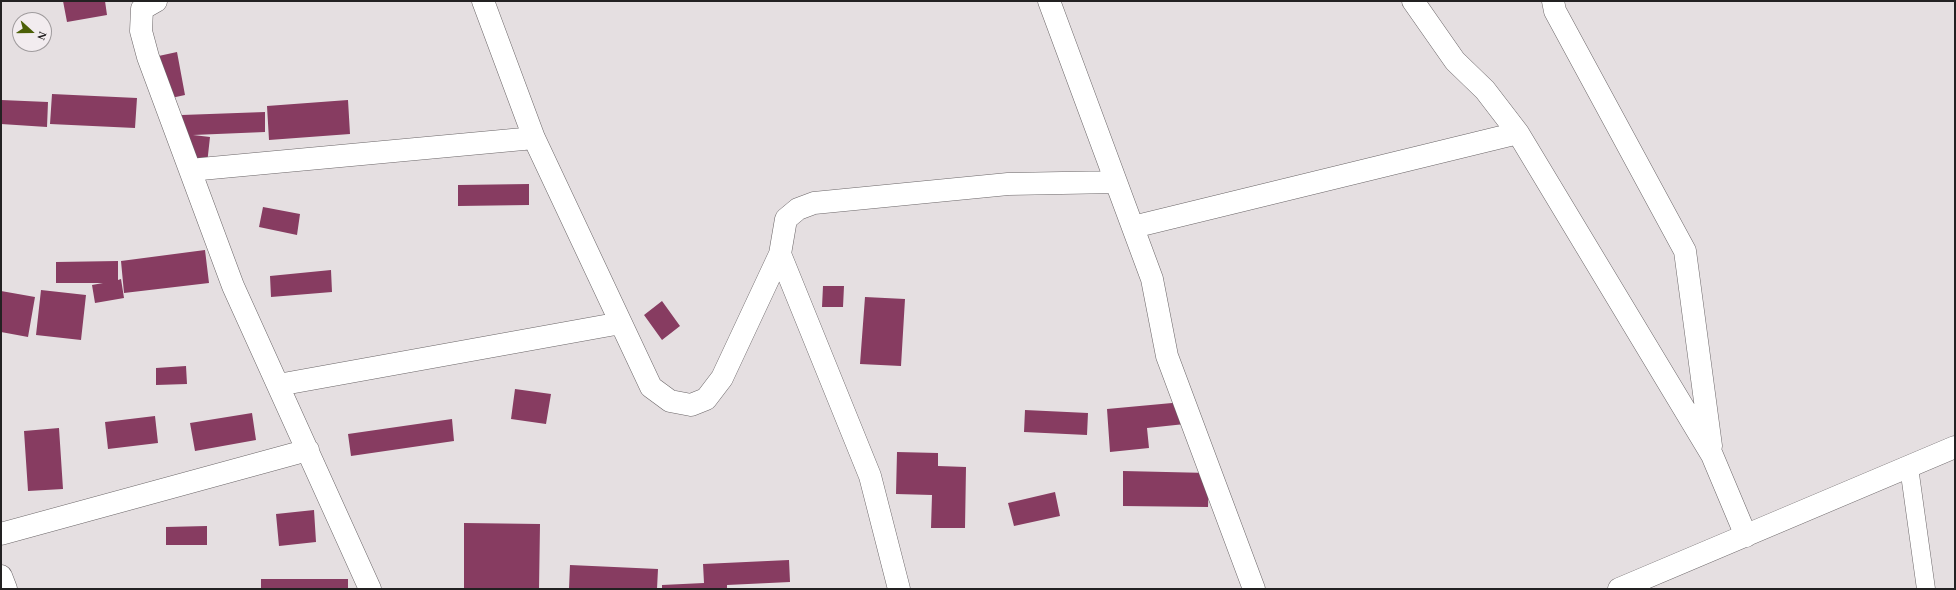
<!DOCTYPE html>
<html>
<head>
<meta charset="utf-8">
<style>
	body { margin:0 }
	#map { position:relative; width:1956px; height:590px; overflow:hidden; background:#e5dfe1; font-family:"Times New Roman",serif }
	canvas { display:block }
	.frame { position:absolute; inset:0; border:2px solid #232122; pointer-events:none }
	.north { position:absolute; left:12px; top:12px; width:40px; height:40px; box-sizing:border-box; background:#f2ecef; border:1px solid #9f9b9d; border-radius:50%; rotate:111deg; font-size:11px; font-weight:700; line-height:16px; text-align:center; color:#232122 }
	.north::after { content:''; display:block; margin:auto; width:14px; height:18px; background:#4c6008; clip-path:polygon(50% 0,100% 100%,50% 72%,0 100%) }
</style>
</head>
<body>
<div id="map">
<canvas width="1956" height="590"></canvas>
<div class="frame"></div>
<div class="north">N</div>
</div>
<script>
const context = document.querySelector('canvas').getContext('2d');
context.lineJoin = 'round';
function paint(path, color) { context.fillStyle = color; context.fill(path, 'evenodd'); }
function trace(path, color, width, dash) { context.strokeStyle = color; context.lineWidth = width; context.lineCap = dash ? 'butt' : 'round'; context.setLineDash(dash || []); context.stroke(path); }
paint(new Path2D(`
	M63 1H105L107 15 67 22Z
	M177 52 185 95 162 100 154 57Z
	M52 94 137 98 135 128 50 124Z
	M1 100 48 102 47 127 1 124Z
	M348 100 350 134 269 140 267 106Z
	M265 112V132L193 135 210 137 206 173 183 135 182 115Z
	M529 184V205L458 206V185Z
	M263 207 300 214 297 235 259 227Z
	M205 250 209 283 124 293 121 261Z
	M118 261V280L121 279 124 298 95 303 92 285 103 283H56V262Z
	M331 270 332 292 271 297 270 276Z
	M823 286H844L843 307H822Z
	M41 290 86 295 81 340 36 335Z
	M1 291 35 297 28 337 1 332Z
	M865 297 905 299 901 366 860 364Z
	M662 301 680 326 662 340 644 315Z
	M186 366 187 384 156 385V368Z
	M515 389 551 394 546 424 511 419Z
	M1183 402 1185 424 1147 428 1149 448 1110 452 1107 409Z
	M1025 410 1088 413 1087 435 1024 432Z
	M252 413 256 440 195 451 190 423Z
	M155 416 158 443 108 449 105 422Z
	M452 419 454 441 351 456 348 434Z
	M59 428 63 489 28 491 24 431Z
	M897 452 938 453V466L966 467 965 528H931L932 495 896 494Z
	M1123 471 1209 473 1208 507 1123 506Z
	M1055 492 1060 516 1014 526 1008 503Z
	M314 510 316 542 279 546 276 514Z
	M464 523 540 524 539 589H464Z
	M207 526V545H166V527Z
	M789 560 790 582 727 585V589H662V585L704 583 703 564Z
	M570 565 658 569 657 589H569Z
	M261 579H348V589H261Z`), '#873c61');
const service = new Path2D(`
	M1909 467 1926 589`);
const minor = new Path2D(`
	M156 1 142 9 141 31 148 57 233 286 370 589
	M483 1 534 138 651 387 670 401 691 405 706 399 722 378 780 254
	M1049 1 1152 279 1167 356 1254 589
	M1413 1 1455 61 1485 90 1518 133 1712 455 1746 536
	M1553 1 1555 11 1685 251 1711 446
	M190 170 534 138
	M1133 227 1518 133
	M278 385 621 323
	M1 534 308 450
	M1 576 6 589
	M899 589 870 476 780 254 786 219 798 209 814 203 1008 184 1116 182
	M1619 589 1955 447`);
trace(service, '#6b6668', 19);
trace(minor, '#6b6668', 23);
trace(service, '#fff', 18);
trace(minor, '#fff', 22);
</script>
</body>
</html>
